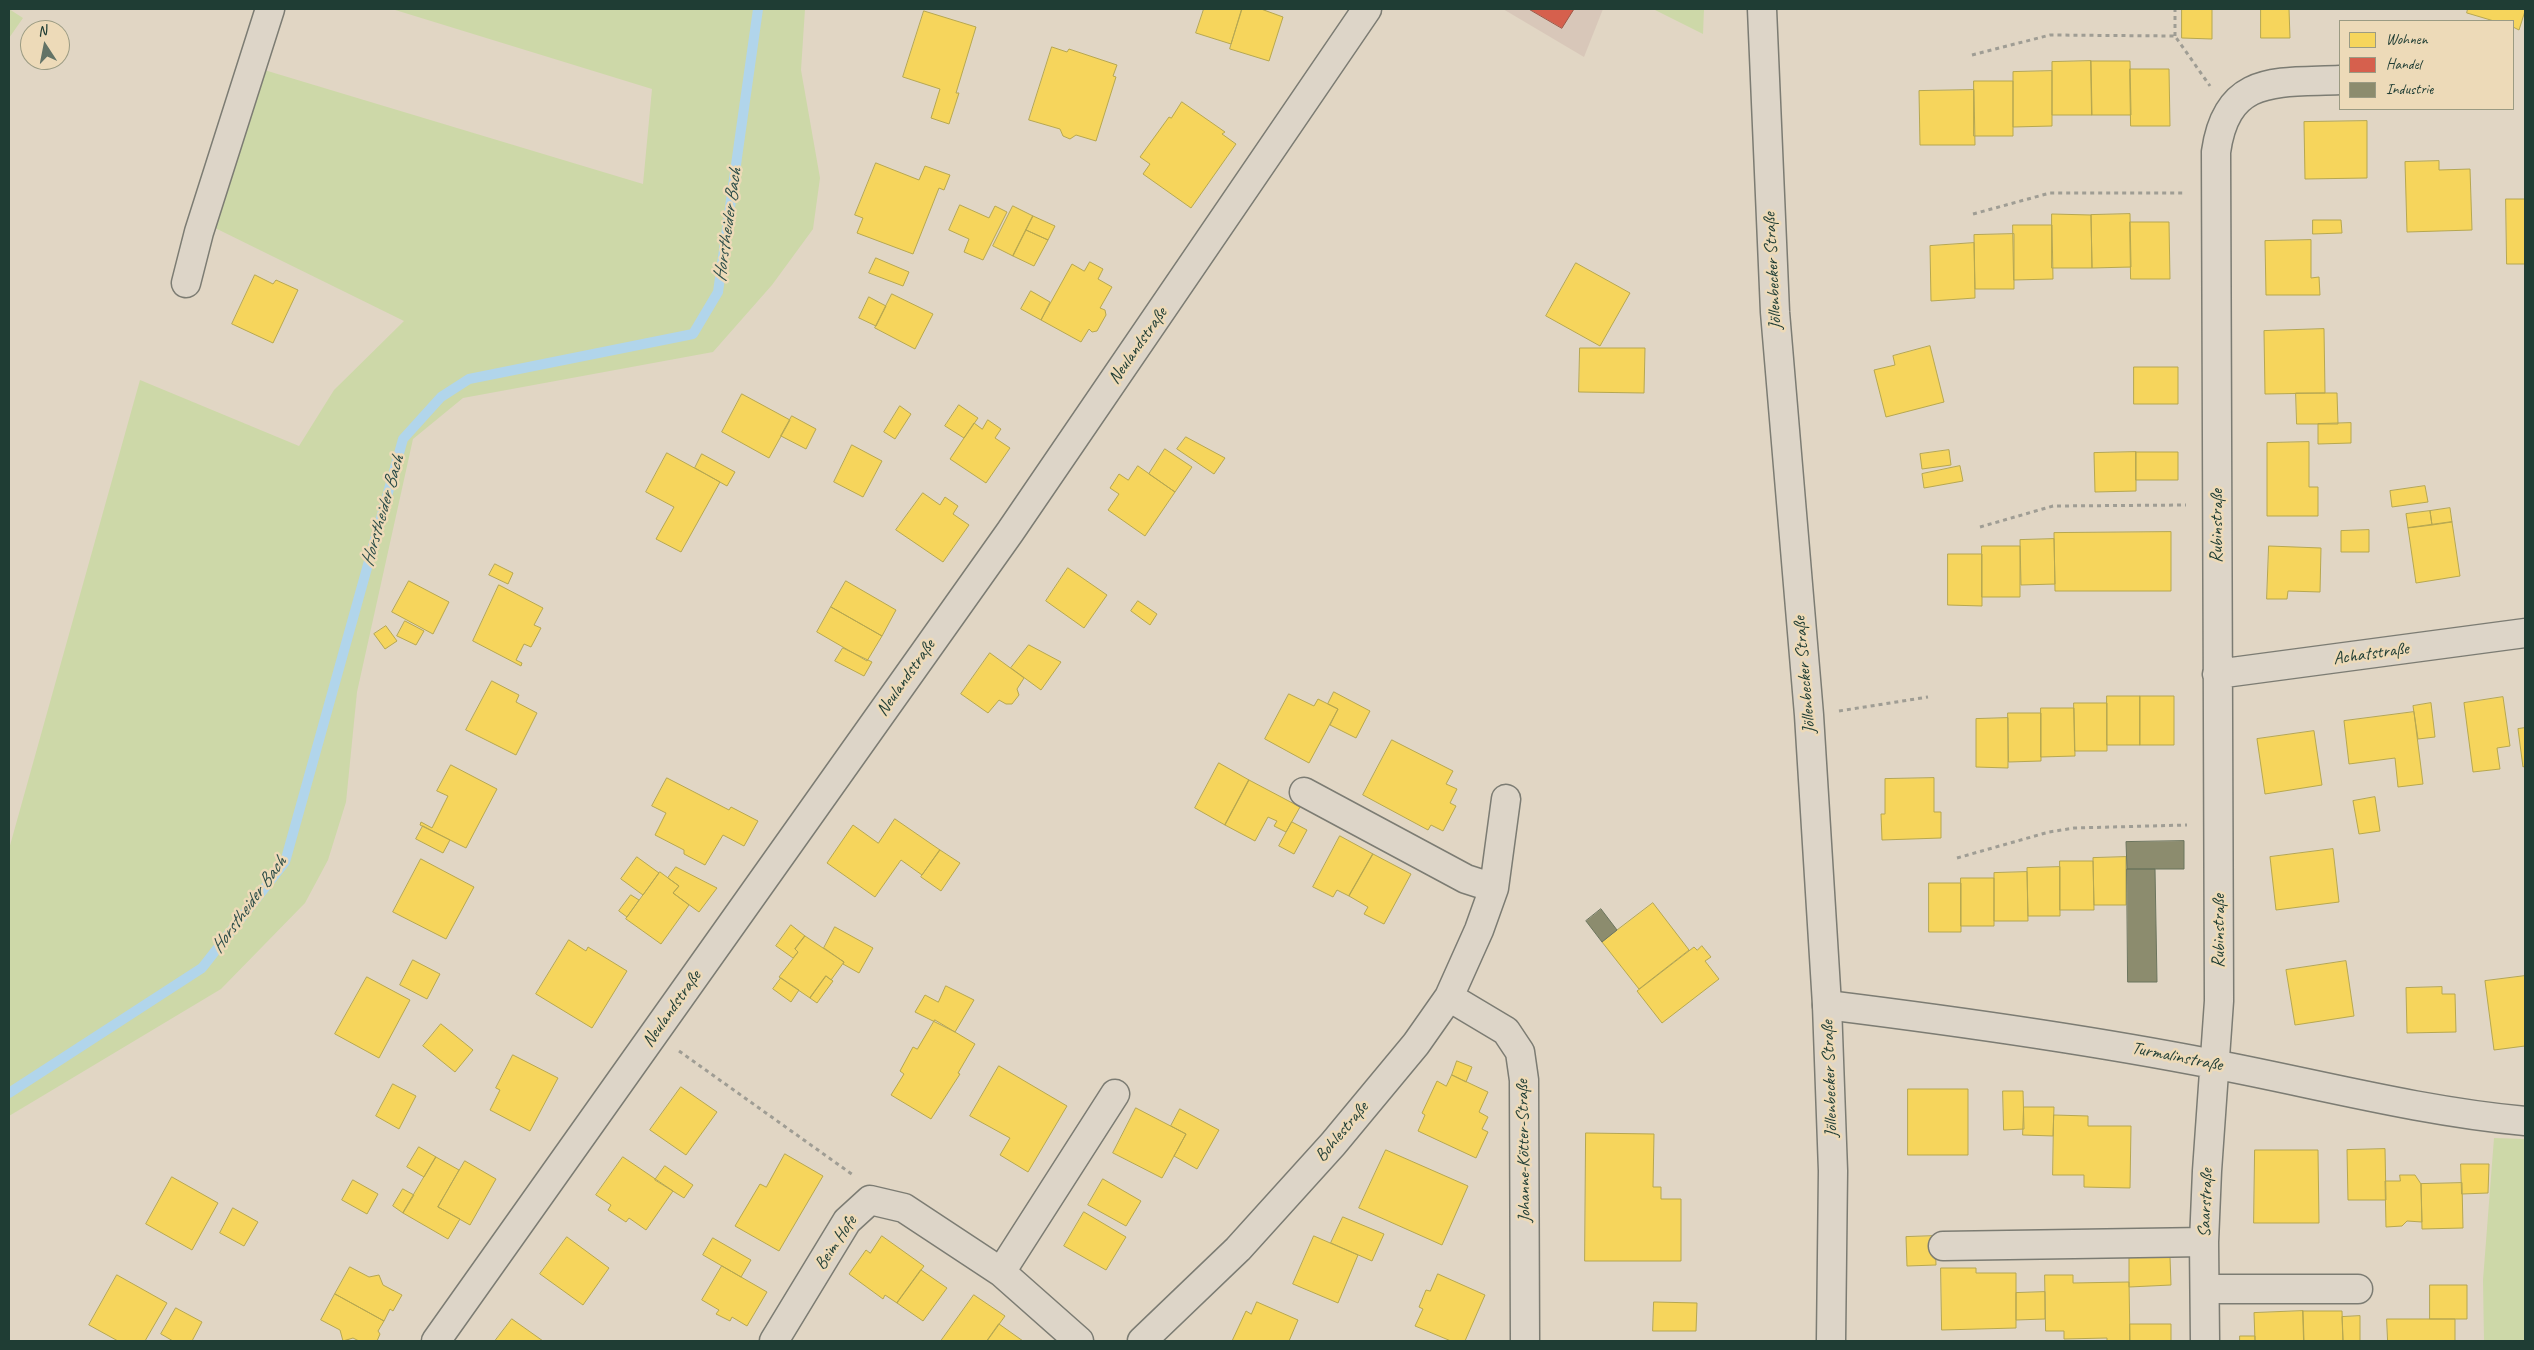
<!DOCTYPE html>
<html>
<head>
<meta charset="utf-8">
<style>
	body { margin:0 }
	#map { position:relative; width:2534px; height:1350px; overflow:hidden; background:#e1d6c4; font-family:Caveat,sans-serif }
	canvas { display:block }
	.frame { position:absolute; inset:0; border:10px solid #1f3d34; pointer-events:none }
	.legend { position:absolute; left:2339px; top:20px; width:175px; height:90px; box-sizing:border-box; background:#eddab8; border:1px solid #9b9b83; margin:0; padding:6px 9px; list-style:none; font-size:15px; color:#1f3d34 }
	.legend li { display:flex; align-items:center; gap:10px; height:25px }
	.legend b { width:25px; border:1px solid #9b9b83 }
	.north { position:absolute; left:20px; top:20px; width:50px; height:50px; box-sizing:border-box; background:#eddab8; border:1px solid #9b9b83; border-radius:50%; rotate:349deg; font-size:14px; font-weight:700; line-height:20px; text-align:center; color:#1f3d34 }
	.north::after { content:''; display:block; margin:auto; width:18px; height:22px; background:#637366; clip-path:polygon(50% 0,100% 100%,50% 72%,0 100%) }
</style>
</head>
<body>
<div id="map">
<canvas width="2534" height="1350"></canvas>
<div class="frame"></div>
<ul class="legend">
<li><b style="height:14px;background:#f6d55c"></b>Wohnen</li>
<li><b style="height:14px;background:#d6604d"></b>Handel</li>
<li><b style="height:14px;background:#8c8c6e"></b>Industrie</li>
</ul>
<div class="north">N</div>
</div>
<script>
const context = document.querySelector('canvas').getContext('2d');
context.lineJoin = 'round';
function paint(path, color) { context.fillStyle = color; context.fill(path, 'evenodd'); }
function trace(path, color, width, dash) { context.strokeStyle = color; context.lineWidth = width; context.lineCap = dash ? 'butt' : 'round'; context.setLineDash(dash || []); context.stroke(path); }
function drawText(font, color, halo, rows, align = 'center') {
  context.font = font + ' Caveat,sans-serif'; context.lineWidth = 5; context.setLineDash([]); context.textBaseline = 'middle'; context.strokeStyle = halo; context.fillStyle = color; for (const [text, x, y, turn = 0] of rows) {
    context.save(); context.translate(x, y); context.rotate((+turn || 0) * Math.PI / 180); context.textAlign = isNaN(turn) ? turn : align; if (halo) context.strokeText(text, 0, 0); context.fillText(text, 0, 0); context.restore();
  }
}
paint(new Path2D(`
	M1503 9H1603L1584 57Z`), '#d8c7b9');
paint(new Path2D(`
	M9 9 23 18 9 38Z
	M392 9H805L801 70 820 178 813 229 772 285 713 352 463 398 413 439 357 692 346 802 328 860 305 903 221 989 9 1116V849L140 380 299 446 334 390 404 321 209 225 251 66 643 184 652 89Z
	M1653 9H1704L1703 34Z
	M2494 1138 2525 1139V1341H2484L2483 1280Z`), '#cdd8a8');
const homes = new Path2D(`
	M1204 9H1242L1231 44 1196 33Z
	M1242 9H1261L1283 17 1269 61 1230 49Z
	M2182 9H2212V39L2182 38Z
	M2261 9H2289L2290 38H2261Z
	M2468 9H2525V11L2519 30 2513 27V21H2494L2467 13Z
	M924 11 976 27 956 93H959L949 124 931 118 940 89 903 77Z
	M1052 47 1067 52 1069 49 1117 65 1113 76 1116 77 1096 141 1076 135 1070 139 1063 136 1060 129 1029 120Z
	M2091 61H2130L2131 115H2092Z
	M2091 61 2092 115H2052V62Z
	M2130 69H2169L2170 126H2131Z
	M2052 71V126L2013 127V72Z
	M1974 81H2013V136H1974Z
	M1974 90 1975 145H1920L1919 91Z
	M1182 102 1225 132 1222 134 1236 144 1191 208 1143 174 1150 164 1140 157 1169 117 1171 118Z
	M2367 121V178L2305 179 2304 122Z
	M2439 161V170L2470 169 2472 230 2407 232 2405 162Z
	M876 163 919 180 925 166 950 175 944 190 939 188 913 254 857 233 863 218 855 215Z
	M2506 199H2525V264H2507Z
	M960 205 989 218 995 206 1007 212 983 260 964 252 969 239 949 230Z
	M1013 206 1033 216 1013 256 993 246Z
	M2052 214 2091 215 2092 268H2052Z
	M2130 214 2131 267 2092 268 2091 215Z
	M1033 216 1055 226 1048 240 1026 230Z
	M2313 220H2341L2342 233 2313 234Z
	M2130 222H2169L2170 279H2131Z
	M2013 225H2052L2053 279 2014 280Z
	M1026 230 1048 240 1034 266 1013 256Z
	M2014 234V289H1975L1974 235Z
	M2311 240V278L2319 277 2320 295H2266L2265 241Z
	M1974 243 1975 298 1931 301 1930 246Z
	M876 258 909 272 903 286 869 273Z
	M1090 262 1103 269 1098 279 1112 287 1100 308 1105 310 1106 315 1097 331 1092 332 1089 329 1081 342 1041 320 1072 264 1084 271Z
	M1576 263 1630 293 1600 346 1546 316Z
	M255 275 273 284 276 280 298 290 273 343 232 324Z
	M1031 291 1050 302 1041 320 1021 309Z
	M892 294 933 314 915 349 875 328Z
	M869 297 886 306 876 326 859 318Z
	M2324 329 2325 393 2265 394 2264 331Z
	M1930 346 1944 402 1886 417 1874 370 1895 365 1893 356Z
	M1580 348H1645L1644 393 1579 392Z
	M2134 367H2178V404H2134Z
	M2296 393H2337L2338 424H2297Z
	M742 394 790 420 769 458 722 432Z
	M959 405 978 418 964 438 945 426Z
	M900 406 911 414 895 439 884 432Z
	M792 416 816 429 806 449 781 436Z
	M988 420 1001 429 995 438 1010 448 986 483 950 459 974 423 982 429Z
	M2351 423V443L2318 444V424Z
	M1186 437 1225 458 1214 474 1177 449Z
	M2309 442V487H2318V516H2267V443Z
	M852 445 882 461 863 497 834 482Z
	M1165 449 1192 467 1175 492 1149 474Z
	M1949 450 1951 465 1922 469 1920 454Z
	M2136 452V491L2095 492 2094 453Z
	M2136 452H2178V480H2136Z
	M667 453 720 482 681 552 656 539 674 507 646 492Z
	M702 454 735 472 727 486 695 468Z
	M1138 466 1175 492 1145 536 1108 510 1119 494 1110 488 1119 474 1128 480Z
	M1960 466 1963 481 1924 488 1922 474Z
	M2425 486 2428 502 2392 507 2390 491Z
	M923 493 940 505 945 497 958 506 953 514 969 525 943 562 896 530Z
	M2450 508 2452 522 2432 525 2430 511Z
	M2430 511 2432 525 2408 528 2406 514Z
	M2452 522 2460 576 2416 583 2408 528Z
	M2369 530V552H2341V531Z
	M2171 532V591H2055L2054 533Z
	M2054 539 2055 584 2021 585 2020 540Z
	M1982 546H2020V597H1982Z
	M2269 546 2321 548 2320 592 2288 591 2287 599H2267Z
	M1948 554H1982V606L1948 605Z
	M495 564 513 573 508 584 489 575Z
	M1068 568 1107 595 1084 628 1046 601Z
	M409 581 449 602 433 634 392 612Z
	M846 581 896 610 882 636 831 607Z
	M499 585 543 608 534 625 541 628 531 647 524 644 516 660 522 663 521 666 473 641Z
	M1138 601 1157 614 1150 625 1131 611Z
	M831 607 882 636 867 661 817 632Z
	M405 621 424 631 416 645 397 636Z
	M386 626 397 641 385 649 374 634Z
	M1029 645 1061 662 1041 690 1011 668Z
	M843 648 872 662 864 676 835 661Z
	M990 653 1024 678 1017 689 1019 695 1012 704H1006L999 700 988 713 961 694Z
	M492 681 519 695 516 702 537 713 516 755 466 730Z
	M1334 692 1370 711 1356 738 1330 725 1338 709 1328 704Z
	M1289 694 1314 706 1318 699 1338 709 1309 763 1265 739Z
	M2107 696H2140V745H2107Z
	M2140 696H2174V745H2140Z
	M2503 697 2510 746 2497 748 2500 769 2473 772 2464 703Z
	M2074 703H2107V751H2075Z
	M2431 703 2435 737 2418 739 2413 706Z
	M2041 708H2074L2075 756 2041 757Z
	M2414 712 2423 784 2398 787 2395 758 2349 764 2344 721Z
	M2008 713H2041V761L2009 762Z
	M2008 718V768L1976 767V719Z
	M2525 728V766L2523 767 2518 729Z
	M2314 731 2322 785 2265 794 2257 739Z
	M1392 740 1453 771 1446 784 1457 789 1450 803 1456 806 1443 831 1431 825 1428 830 1363 795Z
	M1219 763 1249 780 1225 825 1195 808Z
	M451 765 497 789 466 848 420 825 421 822 432 828 448 796 437 791Z
	M667 778 729 810 731 807 758 821 744 846 723 835 705 865 684 854V850L655 835 666 813 652 806Z
	M1934 778V812H1941V838L1882 840 1881 814H1885V779Z
	M1249 780 1300 807 1286 832 1274 826 1277 821 1268 817 1255 841 1225 825Z
	M2375 797 2380 831 2359 834 2353 801Z
	M895 819 940 850 922 875 901 860 875 897 827 863 853 825 878 843Z
	M1292 822 1307 830 1294 854 1279 846Z
	M423 826 450 840 443 853 416 839Z
	M1340 836 1373 854 1349 896 1337 890 1333 897 1313 887Z
	M2333 849 2339 902 2276 910 2270 857Z
	M940 850 960 863 941 891 921 877Z
	M1373 854 1411 874 1384 924 1364 914 1368 907 1349 896Z
	M637 857 659 873 643 895 621 879Z
	M2126 857V905H2094L2093 858Z
	M421 859 474 887 446 939 393 912Z
	M2060 861H2093L2094 910H2060Z
	M676 867 717 888 699 912 673 893 679 886 668 878Z
	M2060 867V916H2028L2027 868Z
	M660 872 679 886 673 893 689 905 661 944 626 919Z
	M2027 872 2028 921H1994V873Z
	M1961 878H1994V926H1961Z
	M1929 883H1961V932H1929Z
	M631 895 639 900 627 917 619 911Z
	M1653 903 1689 950 1639 989 1602 942Z
	M791 925 805 936 795 949 798 952 793 958 776 946Z
	M835 927 873 948 859 973 843 964 844 962 824 948Z
	M805 936 844 962 831 980 826 976 810 998 779 977 798 952 795 949Z
	M569 940 586 951 588 947 627 971 592 1028 536 994Z
	M1702 946 1711 957 1705 961 1719 979 1662 1023 1637 991 1694 947 1697 950Z
	M413 960 440 974 427 999 400 985Z
	M2346 961 2354 1016 2295 1025 2286 970Z
	M826 976 833 981 817 1003 810 998Z
	M2525 976V1046L2494 1050 2485 981Z
	M367 977 410 1000 379 1058 335 1034Z
	M781 978 799 990 791 1002 773 989Z
	M946 986 974 1000 955 1032 915 1012 925 995 938 1002Z
	M2442 987V994H2455L2456 1032 2407 1033 2406 988Z
	M935 1020 975 1044 958 1073 960 1074 931 1119 891 1095 904 1074 900 1071 913 1047 917 1049Z
	M441 1024 473 1050 455 1072 423 1046Z
	M513 1055 558 1078 530 1131 490 1110 500 1090 496 1088Z
	M1457 1061 1472 1067 1466 1082 1452 1075Z
	M999 1066 1067 1106 1028 1172 1000 1155 1010 1138 970 1116Z
	M1452 1075 1488 1092 1479 1112 1488 1117 1482 1129 1488 1132 1476 1158 1418 1131 1425 1115 1422 1113 1437 1081 1446 1086Z
	M393 1084 416 1096 399 1129 376 1116Z
	M681 1087 717 1112 686 1155 650 1130Z
	M1908 1089H1968V1155H1908Z
	M2003 1091H2023L2024 1129 2004 1130Z
	M2024 1107H2054L2053 1136 2023 1135Z
	M1136 1108 1186 1134 1162 1178 1113 1153Z
	M1180 1109 1219 1130 1197 1169 1174 1156 1186 1134 1171 1126Z
	M2054 1115 2088 1116V1126H2131L2130 1188 2084 1187V1175H2053Z
	M1586 1133 1654 1134 1653 1187H1661V1199H1681V1261H1585Z
	M419 1147 436 1157 424 1177 407 1167Z
	M2385 1149 2386 1200H2348L2347 1150Z
	M1386 1150 1468 1186 1442 1245 1359 1208Z
	M2255 1150H2318L2319 1223H2254Z
	M785 1154 823 1176 779 1251 735 1226 760 1184 766 1187Z
	M436 1157 459 1170 438 1207 460 1219 448 1239 403 1213Z
	M623 1157 673 1191 646 1230 629 1218 626 1222 608 1210 611 1205 596 1195Z
	M465 1161 496 1179 470 1225 438 1207Z
	M2461 1164H2489L2488 1193 2462 1194Z
	M665 1166 693 1185 684 1198 655 1180Z
	M2400 1175H2415L2421 1184 2422 1222 2407 1221 2402 1226 2386 1227 2385 1181H2400Z
	M172 1177 218 1203 192 1250 146 1224Z
	M1103 1179 1141 1201 1126 1226 1088 1205Z
	M353 1180 378 1194 367 1214 342 1200Z
	M2462 1183 2463 1228 2422 1229 2421 1184Z
	M403 1189 414 1195 403 1213 393 1206Z
	M233 1208 258 1222 244 1246 220 1233Z
	M1084 1212 1126 1237 1106 1270 1064 1246Z
	M1343 1217 1384 1234 1372 1261 1331 1243Z
	M882 1236 924 1266 897 1303 885 1295 883 1299 849 1274 866 1250 870 1253Z
	M1314 1236 1358 1255 1338 1303 1293 1284Z
	M1935 1236 1936 1265 1907 1266 1906 1237Z
	M567 1237 609 1268 583 1305 540 1274Z
	M713 1238 751 1260 741 1277 703 1255Z
	M2170 1257 2171 1285 2129 1287V1258Z
	M722 1266 767 1292 747 1326 732 1317 730 1321 716 1314 719 1310 702 1300Z
	M350 1267 369 1277 379 1275 383 1285 402 1295 393 1311 390 1309 384 1321 335 1294Z
	M1941 1268H1976V1273H2016V1328L1942 1330Z
	M921 1270 947 1288 923 1321 897 1303Z
	M1438 1274 1485 1295 1465 1341H1451L1415 1326 1423 1309 1419 1307 1426 1290 1430 1291Z
	M117 1275 167 1303 145 1341H118L89 1325Z
	M2045 1275H2073V1283L2129 1282 2130 1341H2107V1338L2064 1339V1331H2046Z
	M2430 1285H2467V1319H2430Z
	M2045 1292V1319L2016 1320V1293Z
	M335 1294 384 1321 378 1331 380 1334 377 1341H359L353 1338 343 1341 340 1330 321 1320Z
	M974 1295 1005 1316 987 1341H941Z
	M1257 1302 1298 1320 1289 1341H1232L1246 1311 1251 1314Z
	M1654 1302 1697 1303 1696 1331H1653Z
	M176 1308 202 1322 192 1341H173L161 1334Z
	M2303 1311 2304 1341H2255L2254 1313Z
	M2303 1311H2342L2343 1341H2304Z
	M2360 1316V1341H2343L2342 1317Z
	M512 1319 543 1341H495Z
	M2387 1319H2455V1341H2388Z
	M999 1324 1023 1341H987Z
	M2130 1324H2171V1341H2130Z
	M2240 1336H2255V1341H2240Z`);
paint(homes, '#f6d55c');
trace(homes, '#b6a750', 1);
const shops = new Path2D(`
	M1529 9H1574L1562 28Z`);
paint(shops, '#d6604d');
trace(shops, '#9f5646', 1);
const industry = new Path2D(`
	M2184 841V869H2127L2126 842Z
	M2127 869H2155L2157 982H2128Z
	M1601 909 1617 930 1602 942 1586 921Z`);
paint(industry, '#8c8c6e');
trace(industry, '#6b745d', 1);
trace(new Path2D(`
	M9 1093 202 968 285 862 403 439 441 397 469 379 693 334 718 292 758 9`), '#b1d5eb', 10);
const minor = new Path2D(`
	M186 283 199 232 270 9
	M2217 674 2525 633
	M1304 792 1466 879 1494 888
	M1449 997 1506 1031 1520 1052 1524 1080 1525 1341
	M1827 1005C1956 1021 2085 1039 2213 1064 2318 1084 2418 1111 2525 1121
	M1943 1246 2204 1242
	M1001 1272 1115 1094
	M2205 1289H2358
	M436 1341 1010 532 1367 9
	M774 1341 847 1221 870 1200 904 1208 1001 1272 1079 1341
	M1142 1341 1238 1249 1333 1144 1416 1044 1449 997 1479 930 1494 888 1506 799
	M2205 1341 2204 1242 2207 1171 2219 1001 2216 152C2227 74 2277 83 2340 80`);
const major = new Path2D(`
	M1762 9 1775 312 1809 715 1827 1005 1833 1171 1831 1341`);
trace(minor, '#7c7c73', 31);
trace(major, '#7c7c73', 31);
trace(new Path2D(`
	M2175 36V9
	M1972 55 2050 35 2175 36 2210 86
	M1973 214 2050 193H2185
	M1980 527 2053 506 2186 505
	M1839 711 1928 697
	M1957 858 2049 832 2074 828 2187 825
	M679 1051 853 1175`), '#9f9d94', 3, [4, 4]);
trace(minor, '#ddd5c8', 28);
trace(major, '#ddd5c8', 28);
drawText('18px', '#1f3d34', '#eddab8', [
	["Jöllenbecker Straße",1773,271,-93],
	["Neulandstraße",1138,346,-55],
	["Rubinstraße",2217,526,-90],
	["Achatstraße",2371,654,-8],
	["Jöllenbecker Straße",1805,675,-95],
	["Neulandstraße",906,678,-55],
	["Rubinstraße",2219,931,-90],
	["Neulandstraße",672,1009,-55],
	["Turmalinstraße",2177,1057,11],
	["Jöllenbecker Straße",1830,1079,-92],
	["Bohlestraße",1342,1132,-50],
	["Johanne-Kötter-Straße",1524,1151,-91],
	["Saarstraße",2206,1203,-88],
	["Beim Hofe",836,1243,-56]
]);
drawText('italic 19px', '#2c4c48', '#eddab8', [
	["Horstheider Bach",728,225,-82],
	["Horstheider Bach",383,511,-74],
	["Horstheider Bach",249,905,-54]
]);
</script>
</body>
</html>
